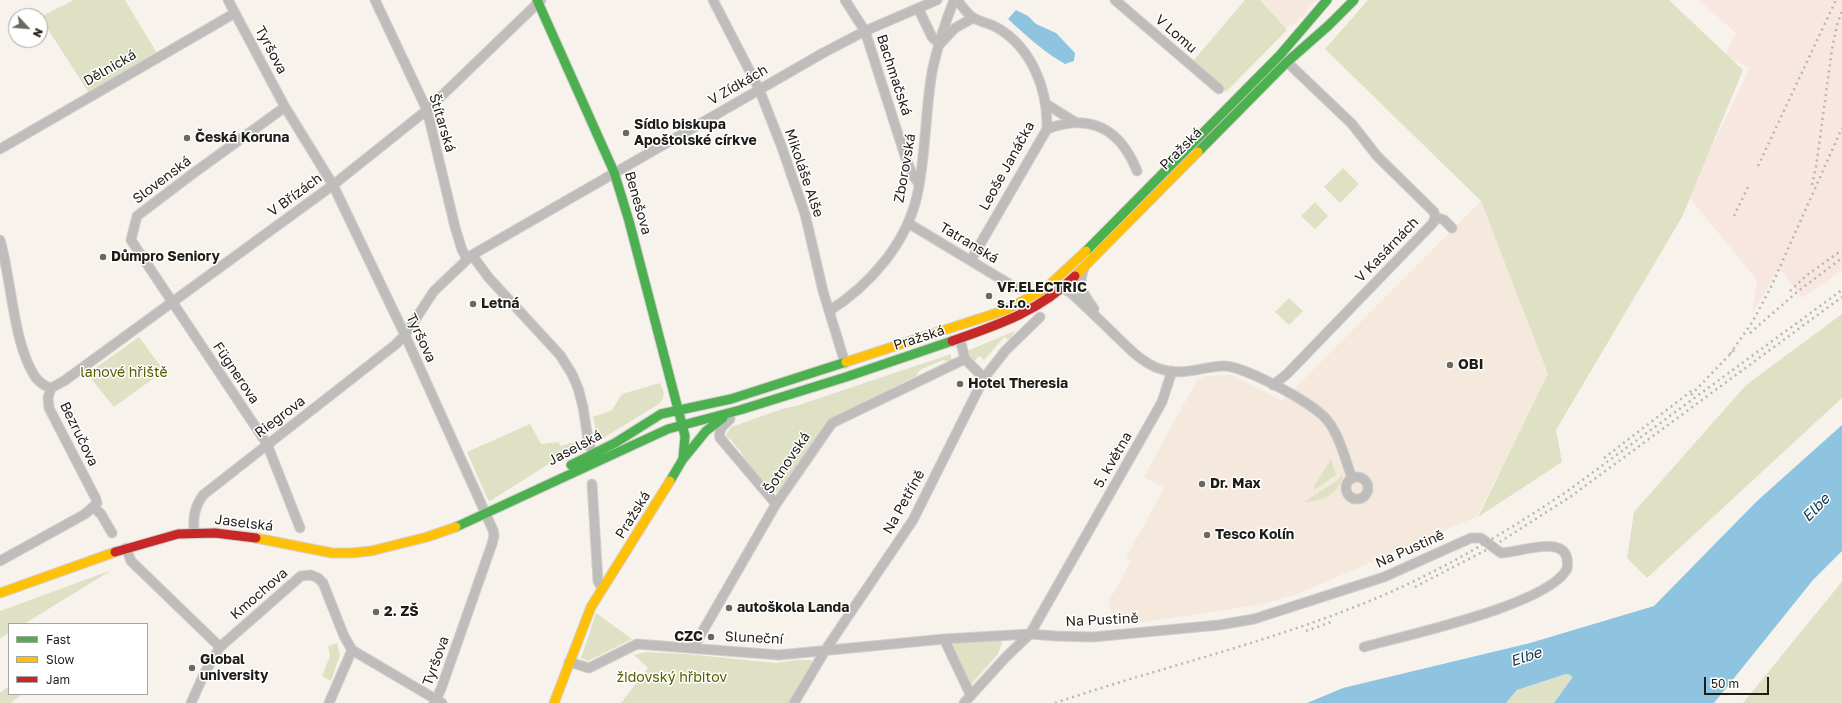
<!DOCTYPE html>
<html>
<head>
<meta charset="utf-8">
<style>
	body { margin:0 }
	#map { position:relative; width:1842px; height:703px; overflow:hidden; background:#f7f3ec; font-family:"Golos Text",sans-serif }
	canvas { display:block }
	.legend { position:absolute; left:8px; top:623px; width:140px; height:72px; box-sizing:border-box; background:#fff; border:1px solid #a5a5a3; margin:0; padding:5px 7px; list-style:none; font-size:12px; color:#1f1d18 }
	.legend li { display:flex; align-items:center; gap:8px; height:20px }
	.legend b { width:20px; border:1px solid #a5a5a3 }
	.north { position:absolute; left:8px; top:8px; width:40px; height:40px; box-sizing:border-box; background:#fff; border:1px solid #a5a5a3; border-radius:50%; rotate:116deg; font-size:11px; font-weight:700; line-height:16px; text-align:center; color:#1f1d18 }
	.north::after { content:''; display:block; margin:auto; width:14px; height:18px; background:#6b6862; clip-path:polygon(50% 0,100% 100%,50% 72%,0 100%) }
	.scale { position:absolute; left:1704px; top:677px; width:65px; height:18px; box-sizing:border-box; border:2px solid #1f1d18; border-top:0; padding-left:5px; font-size:12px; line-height:14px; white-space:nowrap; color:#1f1d18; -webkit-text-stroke:3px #fff; paint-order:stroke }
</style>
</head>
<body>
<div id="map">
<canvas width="1842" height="703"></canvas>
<ul class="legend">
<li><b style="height:5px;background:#4caf50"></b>Fast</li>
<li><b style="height:5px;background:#ffc107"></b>Slow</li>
<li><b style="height:5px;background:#c62828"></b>Jam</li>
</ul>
<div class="north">N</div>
<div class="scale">50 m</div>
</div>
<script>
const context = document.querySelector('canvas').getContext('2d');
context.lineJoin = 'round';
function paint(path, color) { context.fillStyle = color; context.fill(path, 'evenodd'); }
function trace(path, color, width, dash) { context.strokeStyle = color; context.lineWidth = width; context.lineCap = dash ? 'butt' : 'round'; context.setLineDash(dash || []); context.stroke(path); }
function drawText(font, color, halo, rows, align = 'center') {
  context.font = font + ' "Golos Text",sans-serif'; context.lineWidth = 3; context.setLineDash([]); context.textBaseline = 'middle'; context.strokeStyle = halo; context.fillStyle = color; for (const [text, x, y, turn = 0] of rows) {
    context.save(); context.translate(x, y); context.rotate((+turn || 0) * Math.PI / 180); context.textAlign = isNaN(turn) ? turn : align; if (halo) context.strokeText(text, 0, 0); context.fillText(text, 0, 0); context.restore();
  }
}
paint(new Path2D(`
	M1260 0H1316L1296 23 1285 28Z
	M1481 201 1524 308 1549 377 1476 517 1297 594 1259 605 1124 625 1112 616 1109 601 1131 561 1126 558 1164 488 1144 477 1197 380 1205 376 1233 375 1282 401Z`), '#f5e8dc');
paint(new Path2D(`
	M1699 0H1842V270L1802 298 1779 267 1752 315 1757 280 1688 196 1750 68 1725 56 1736 33Z`), '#f7e7e0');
paint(new Path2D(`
	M74 0H125L157 53 89 93 40 17Z
	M1245 0H1260L1287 30 1226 92 1193 61Z
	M1368 0H1669L1743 70 1682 217 1556 430 1562 462 1478 517 1548 374 1481 201 1325 49Z
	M1343 168 1359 184 1340 203 1324 187Z
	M1315 202 1328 216 1315 229 1301 216Z
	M1289 298 1303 311 1289 325 1275 312Z
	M1842 314V398L1647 578 1627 558 1634 512 1746 385Z
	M1015 331 1010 340 1004 337 984 360 979 356 974 362 968 356 967 351Z
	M139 337 164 371 114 407 87 374Z
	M951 354V358L957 359 950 362 943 360 920 370 916 376 827 420 781 489 777 492H773L742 457 743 455 731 440 725 437 731 427 782 409 799 405Z
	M660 383C664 391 666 397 659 404L605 437 601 438 597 435 593 417 612 410 622 394Z
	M530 424 541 444 559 442 560 446 580 441V448L552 462 490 501 488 500 467 452Z
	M1331 459 1336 475 1314 490V487Z
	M1343 473C1342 492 1321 503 1304 502L1339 479Z
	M112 570 24 624H9V633L0 638V611Z
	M1842 581V703H1743L1840 584Z
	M596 613 632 639 588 661 581 658Z
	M1000 639 1002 643 998 654 969 687 948 642Z
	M337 643 340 655 331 681 322 676 330 656 328 646Z
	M645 652 686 654 776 663 796 660H811L812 664 789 703H621L648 668 634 655Z
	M1566 674 1571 675 1572 678 1554 703H1506L1517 690Z
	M9 686V694H22L11 703H0V693Z`), '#dfe1c4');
paint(new Path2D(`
	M1016 10 1028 16 1036 24 1056 33 1075 53 1074 61 1065 64C1044 52 1025 35 1008 19Z
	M1842 425V551L1813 580 1714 703H1554L1572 678 1571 675 1566 674 1517 690 1506 703H1307L1343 688 1530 643 1654 606 1757 501Z`), '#8fc4e0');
const street = new Path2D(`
	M228 0 285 107 333 185 405 335 493 530 494 536 492 544 441 689 434 703
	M375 0 427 110 455 227 462 250 467 259
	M713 0 759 89 781 145 805 214 823 291 845 363
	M845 0 865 31 905 156 912 174 919 184
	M957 0C962 5 967 15 974 18 980 22 989 23 996 27 1032 47 1048 90 1047 129L971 260
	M1115 0 1219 89
	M918 8 932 37 940 44 955 28 973 18
	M1046 104 1075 122
	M285 107 195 172 137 216 131 240 267 444 300 528
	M1047 129C1090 113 1120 128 1137 171
	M0 149 235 13
	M1435 217 1444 220 1452 228
	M908 223 1016 288
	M0 240C12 281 13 345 36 378 40 383 45 386 51 388
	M472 255 489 278 560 355 572 374 578 388 583 407 589 446 594 452
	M1084 268C1077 287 1083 293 1094 309
	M1058 288H1063L1071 293C1086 307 1102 322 1117 337 1129 348 1139 360 1155 367 1181 378 1198 367 1223 366 1243 365 1315 404 1327 420 1340 436 1345 459 1352 478
	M829 311C870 285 906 244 917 196 926 155 925 113 932 72 937 48 945 23 954 0
	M960 339 965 359 984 378
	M1273 385 1287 374 1433 223 1435 217 1434 212 1377 156 1352 124 1287 62
	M51 388 64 381 333 185 427 110 541 0
	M51 388 48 398 49 408 96 499 97 503 93 507 101 514 112 533
	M730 419C724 425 718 429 720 438L776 504
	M1346 488a11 11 0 1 1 22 0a11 11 0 1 1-22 0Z
	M592 484 598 581 602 588
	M194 533C193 518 194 508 203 495L395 345 405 335 434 291 472 255 823 53 865 31 937 0
	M126 548 131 561 220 647
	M0 561 85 514 93 507
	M944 639 971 696
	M693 648 776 504 832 423 965 359
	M569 662 589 668 637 644 779 655 944 639 1030 634 1055 636 1093 637 1219 625 1254 619 1384 577 1471 538H1481L1501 553C1520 553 1573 530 1567 569 1548 605 1406 635 1364 647
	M191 703 205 672 220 647 301 576 311 575 318 578 323 583 344 636 352 650 442 703
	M329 703 352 650
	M794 703 826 649 913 520 984 378 1006 350 1040 317
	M964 703 1005 658 1030 634 1162 402 1172 371`);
const fast = new Path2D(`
	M537 0 614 172 629 221 685 436 683 459 670 481
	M1198 152 1287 62 1329 25 1354 0
	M1086 251 1280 55 1327 0
	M684 458 706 431 723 418
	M571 465 615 443 661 414 731 399 846 362
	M456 527 668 429 740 410 846 377 952 341`);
const slow = new Path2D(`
	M1075 276 1198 152
	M846 362 1006 310 1045 289 1086 251
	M256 538 332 553H351L371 551 427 537 456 527
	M0 593 115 552
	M554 703 591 607 670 481`);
const jam = new Path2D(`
	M952 341C998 325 1040 311 1075 276
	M115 552 178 534 215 533 256 538`);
trace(street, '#d4d0cb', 11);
trace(fast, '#d4d0cb', 11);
trace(slow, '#d4d0cb', 11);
trace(jam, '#d4d0cb', 11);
trace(street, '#bfbdbb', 9);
trace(fast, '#4caf50', 9);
trace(slow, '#ffc107', 9);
trace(jam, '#c62828', 9);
trace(new Path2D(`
	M1758 166 1836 0
	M1812 185 1816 167 1832 49 1837 25 1842 11
	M1734 216 1748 187
	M1790 291 1807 275 1842 250
	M1750 333 1797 292 1842 258
	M1730 354 1753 321 1771 287 1842 128
	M1691 395 1734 350
	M1604 458 1694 389
	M1415 587 1492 547 1570 497 1842 297
	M1306 631 1334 621
	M1055 703C1155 669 1259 645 1357 606 1432 577 1500 536 1566 492L1842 290`), '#b7b6b2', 2.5, [2, 4]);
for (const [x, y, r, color] of [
	[626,133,4,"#6b6862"],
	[187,138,4,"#6b6862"],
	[103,257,4,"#6b6862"],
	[989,296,4,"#6b6862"],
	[473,304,4,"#6b6862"],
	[1450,365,4,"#6b6862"],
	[960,384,4,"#6b6862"],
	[1202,484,4,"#6b6862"],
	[1207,535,4,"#6b6862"],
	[729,608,4,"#6b6862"],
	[376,612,4,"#6b6862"],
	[711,637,4,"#6b6862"],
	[192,668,4,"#6b6862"]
]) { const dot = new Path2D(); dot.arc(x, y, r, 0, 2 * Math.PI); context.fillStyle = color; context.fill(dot); trace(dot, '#fff', 1.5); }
drawText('14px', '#1f1d18', '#fff', [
	["V Lomu",1176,34,41],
	["Tyršova",271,50,62],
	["Dělnická",110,68,-30],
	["Bachmačská",894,75,72],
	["V Zídkách",738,85,-30],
	["Štítarská",442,123,73],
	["Pražská",1181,149,-45],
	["Leoše Janáčka",1007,166,-61],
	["Zborovská",905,168,-80],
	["Mikoláše Alše",804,173,71],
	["Slovenská",162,180,-37],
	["V Břízách",295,195,-36],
	["Benešova",638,203,74],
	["Tatranská",969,243,31],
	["V Kasárnách",1387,250,-46],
	["Tyršova",421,338,65],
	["Pražská",919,338,-18],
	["Fügnerova",236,373,56],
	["Riegrova",280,417,-37],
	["Bezručova",79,434,64],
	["Jaselská",575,448,-28],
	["5. května",1113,460,-60],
	["Šotnovská",787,463,-56],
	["Na Petříně",904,502,-61],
	["Pražská",633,515,-58],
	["Jaselská",244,523,7],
	["Na Pustině",1410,549,-24],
	["Kmochova",259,594,-41],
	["Na Pustině",1102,620,-3],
	["Sluneční",754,638,3],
	["Tyršova",436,661,-70]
]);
drawText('bold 14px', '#1f1d18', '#fff', [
	["Sídlo biskupa",634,125],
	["Apoštolské církve",634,141],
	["Česká Koruna",195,138],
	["Důmpro Seniory",111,257],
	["VF.ELECTRIC",997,288],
	["s.r.o.",997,304],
	["Letná",481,304],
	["OBI",1458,365],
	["Hotel Theresia",968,384],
	["Dr. Max",1210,484],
	["Tesco Kolín",1215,535],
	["autoškola Landa",737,608],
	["2. ZŠ",384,612],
	["CZC",703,637,"right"],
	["Global",200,660],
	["university",200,676]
], 'left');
drawText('14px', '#545c00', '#fff', [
	["lanové hřiště",124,373],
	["židovský hřbitov",672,678]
]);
drawText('italic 15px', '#163a4c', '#fff', [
	["Elbe",1816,508,-46],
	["Elbe",1526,657,-18]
]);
</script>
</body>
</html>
